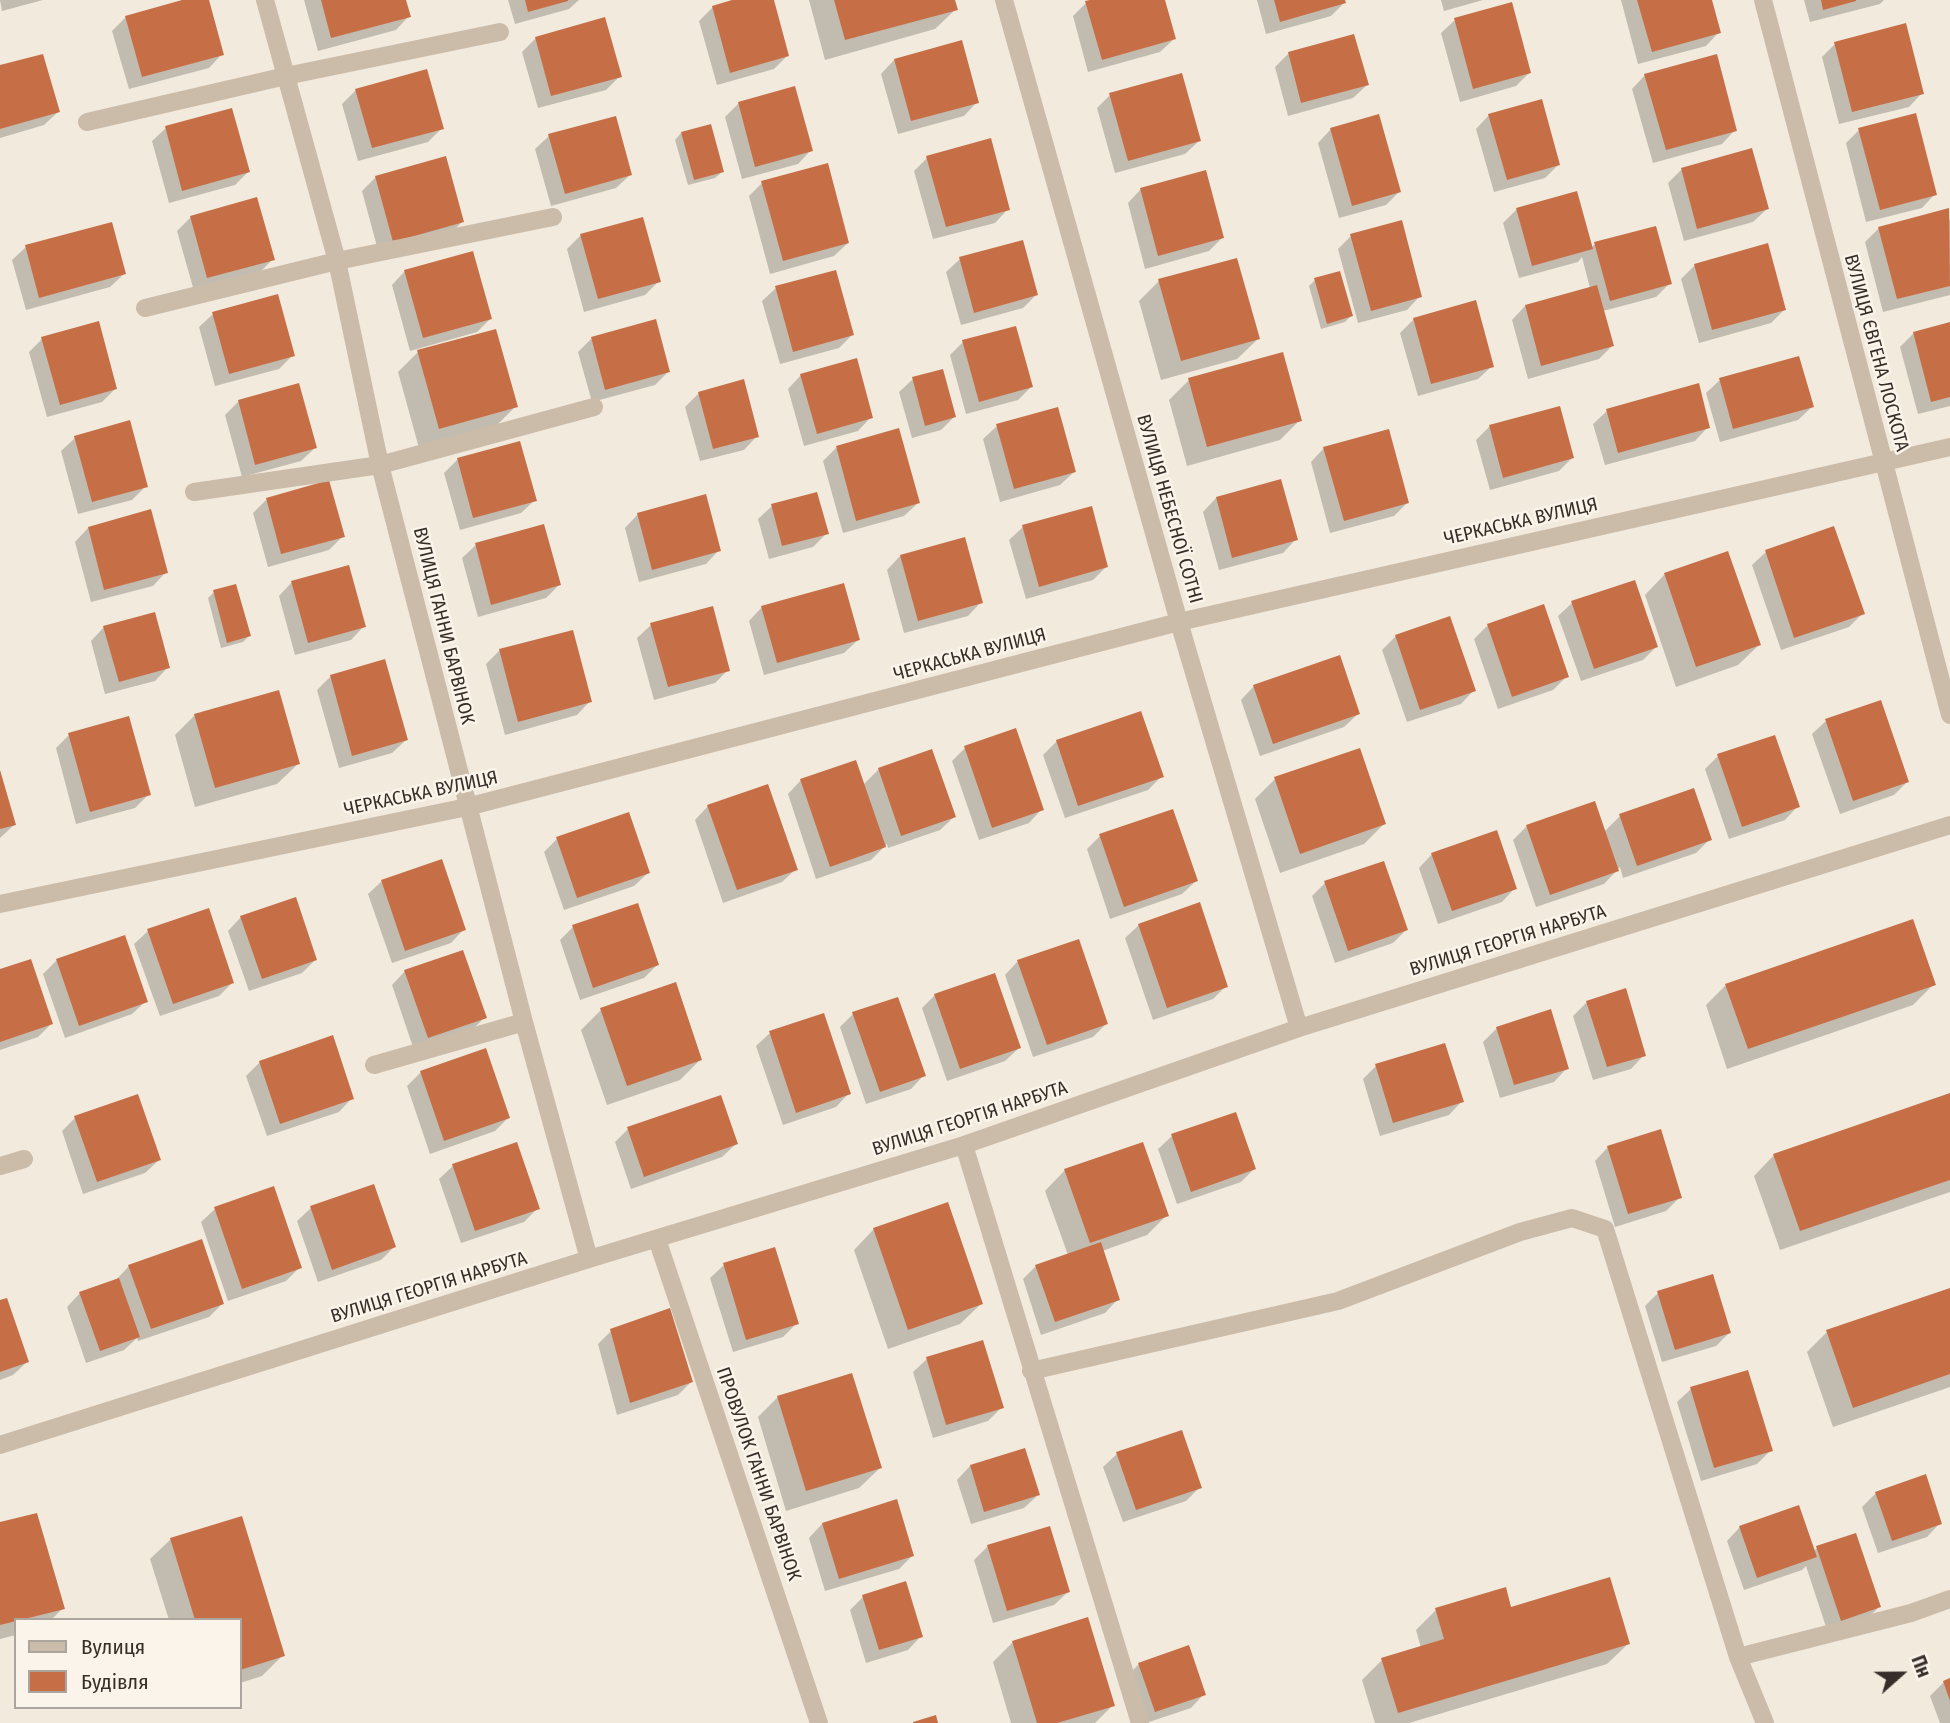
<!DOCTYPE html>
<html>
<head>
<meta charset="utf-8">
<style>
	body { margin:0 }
	#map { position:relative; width:1950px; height:1723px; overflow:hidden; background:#f2eadd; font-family:"Fira Sans Condensed",sans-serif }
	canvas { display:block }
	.legend { position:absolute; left:14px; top:1618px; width:228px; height:91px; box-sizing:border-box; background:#faf4ea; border:2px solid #aca59d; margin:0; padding:9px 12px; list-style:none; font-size:21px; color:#382e29 }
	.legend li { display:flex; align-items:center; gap:14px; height:35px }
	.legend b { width:35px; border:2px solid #aca59d }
	.north { position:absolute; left:1866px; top:1639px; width:70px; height:70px; -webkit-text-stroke:5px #faf4ea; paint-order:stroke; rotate:69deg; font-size:19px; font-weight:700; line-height:28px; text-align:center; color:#382e29 }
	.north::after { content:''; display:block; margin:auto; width:24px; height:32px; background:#382e29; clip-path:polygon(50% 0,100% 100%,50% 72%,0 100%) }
</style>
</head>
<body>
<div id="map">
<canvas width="1950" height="1723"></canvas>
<ul class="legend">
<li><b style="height:9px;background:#cbbba9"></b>Вулиця</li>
<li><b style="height:19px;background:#c66f47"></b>Будівля</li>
</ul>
<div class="north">Пн</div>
</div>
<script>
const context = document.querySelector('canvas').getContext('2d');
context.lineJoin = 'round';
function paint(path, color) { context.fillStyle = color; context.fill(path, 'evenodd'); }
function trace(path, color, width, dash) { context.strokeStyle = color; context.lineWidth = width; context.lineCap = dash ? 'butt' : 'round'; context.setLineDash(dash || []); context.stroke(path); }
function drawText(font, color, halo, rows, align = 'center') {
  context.font = font + ' "Fira Sans Condensed",sans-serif'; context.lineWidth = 5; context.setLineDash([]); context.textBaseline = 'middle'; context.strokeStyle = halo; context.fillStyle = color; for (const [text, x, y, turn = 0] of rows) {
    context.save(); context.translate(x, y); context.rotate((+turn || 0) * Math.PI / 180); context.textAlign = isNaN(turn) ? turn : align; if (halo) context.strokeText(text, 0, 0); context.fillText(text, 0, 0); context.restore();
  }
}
paint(new Path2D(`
	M0 0H43L2 11Z
	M188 0H207L222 54 209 68 129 89 112 31 126 17Z
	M304 0H405L409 16 396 30 318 51Z
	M508 0H579L569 9 515 24Z
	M739 0H772L787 56 774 69 717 85 699 21 713 7Z
	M809 0H953L956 9 935 29 825 60Z
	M1097 0H1163L1174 39 1160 52 1088 72 1073 16 1086 3Z
	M1257 0H1343L1344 3 1331 16 1266 34Z
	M1441 0H1483L1444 11Z
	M1621 0H1710L1719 32 1706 46 1638 64Z
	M1804 0H1884L1880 4 1810 22Z
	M1455 20 1529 73 1516 86 1460 102 1441 33Z
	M536 38 620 76 606 90 538 108 522 52Z
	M1835 44 1922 93 1909 107 1839 124 1822 57Z
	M1289 53 1367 85 1353 98 1288 116 1275 67Z
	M894 60 977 102 964 116 898 134 881 74Z
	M0 67 58 112 44 125 0 138Z
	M1645 75 1735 130 1722 144 1653 163 1632 89Z
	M356 90 442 128 428 142 358 161 342 104Z
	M1110 95 1199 141 1185 154 1115 173 1097 108Z
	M739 103 811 150 798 164 742 179 725 117Z
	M1489 115 1558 165 1545 178 1494 192 1476 129Z
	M166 128 248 172 235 185 169 203 152 141Z
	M1331 129 1399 192 1386 205 1339 218 1318 143Z
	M1859 130 1935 194 1922 208 1866 222 1846 143Z
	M681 133 722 172 715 178 688 185 675 140Z
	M549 136 630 175 616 188 551 206 535 149Z
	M927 158 1008 209 995 223 933 239 914 171Z
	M1682 169 1767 209 1753 222 1684 241 1668 183Z
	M376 177 462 222 449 235 379 254 362 191Z
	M762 183 848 243 834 256 770 274 749 196Z
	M1141 189 1222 238 1209 251 1145 269 1128 203Z
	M1517 209 1591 248 1595 244 1670 283 1656 297 1603 311 1612 346 1599 359 1528 379 1512 320 1525 306 1590 288 1582 257 1578 262 1519 278 1503 223Z
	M1947 210 1950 221V295L1883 312 1865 242 1879 228Z
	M191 217 273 259 259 273 194 291 177 231Z
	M581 235 659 281 645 295 584 312 567 249Z
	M1351 236 1420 296 1407 310 1358 323 1338 249Z
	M26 247 124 274 110 287 26 310 12 260Z
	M960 259 1036 295 1023 308 961 325 946 272Z
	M1695 265 1784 310 1771 323 1699 343 1681 279Z
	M405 271 490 319 477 332 410 351 392 285Z
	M1315 280 1351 316 1345 322 1321 329 1309 286Z
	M1159 281 1258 339 1237 359 1161 380 1139 301Z
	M776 288 852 335 839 348 780 364 762 301Z
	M213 314 293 355 279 369 215 386 199 327Z
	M1414 319 1492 366 1478 379 1418 396 1400 333Z
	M1950 324V406L1918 414 1900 347 1914 333Z
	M42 339 115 389 102 402 47 417 29 352Z
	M591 339 668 372 655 385 592 402 578 352Z
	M963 342 1031 387 1018 400 966 414 950 355Z
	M418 352 516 406 496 426 419 448 398 372Z
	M801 375 871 417 858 431 804 446 788 389Z
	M913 379 954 417 941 430 912 438 899 392Z
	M1189 380 1300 420 1280 440 1187 466 1169 400Z
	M1720 380 1812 407 1798 420 1720 442 1706 393Z
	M699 393 757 436 744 450 700 461 685 407Z
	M239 401 315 448 301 461 242 477 225 415Z
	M1559 408 1572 458 1559 471 1490 490 1476 440 1489 427Z
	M1607 411 1708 427 1695 441 1605 465 1593 424Z
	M997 426 1074 472 1060 485 1000 502 983 439Z
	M75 438 146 486 132 500 78 514 61 451Z
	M836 448 918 503 904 516 843 533 823 461Z
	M1324 448 1407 503 1394 516 1330 533 1311 462Z
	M458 459 535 500 521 513 460 530 444 473Z
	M1216 498 1296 539 1283 553 1219 570 1203 512Z
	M266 500 343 536 329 550 268 567 253 513Z
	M772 506 827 533 813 547 769 559 758 519Z
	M638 514 719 550 706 564 639 582 625 528Z
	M1023 527 1106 567 1093 580 1026 599 1009 540Z
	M88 528 166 572 153 586 91 602 75 542Z
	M1833 529 1863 613 1849 627 1781 650 1752 565 1766 552Z
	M476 545 559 585 546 598 478 617 462 558Z
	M900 556 981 602 968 616 904 633 887 570Z
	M1665 574 1759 645 1738 665 1676 687 1645 595Z
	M292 582 364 626 351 640 295 655 279 596Z
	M214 592 249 636 243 642 221 648 208 598Z
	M1572 603 1656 647 1643 660 1581 681 1558 616Z
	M762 607 858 640 844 653 764 675 749 621Z
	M1543 607 1567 676 1553 690 1498 709 1474 639 1487 626Z
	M651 625 728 670 715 683 654 700 637 638Z
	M104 627 168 667 155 681 105 694 91 641Z
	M571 632 590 701 577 715 505 735 486 664 499 651Z
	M1396 636 1474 690 1461 704 1407 722 1382 650Z
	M331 676 406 740 392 753 339 768 317 690Z
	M1254 686 1358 714 1344 727 1260 756 1241 700Z
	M195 715 298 764 277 784 195 807 175 735Z
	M1826 721 1907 782 1894 795 1840 814 1812 734Z
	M69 735 149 794 135 808 76 824 56 748Z
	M1057 741 1162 776 1148 790 1065 818 1043 755Z
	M965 748 1042 809 1029 823 979 840 952 761Z
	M1718 756 1798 806 1785 820 1729 839 1705 769Z
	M879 769 954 817 940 830 888 848 887 844 871 860 816 879 788 794 801 780 863 785Z
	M0 774 14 825 0 838Z
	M1275 779 1384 824 1364 844 1280 873 1255 799Z
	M708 806 796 869 782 882 723 903 695 820Z
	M1620 816 1710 839 1696 853 1623 878 1620 867 1604 884 1536 907 1513 840 1527 826 1604 832Z
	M1100 836 1196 881 1182 894 1110 919 1087 849Z
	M557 839 648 873 634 886 564 910 544 852Z
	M1432 854 1515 888 1502 902 1438 924 1419 868Z
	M382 881 464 929 451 943 392 963 368 894Z
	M1325 883 1406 930 1393 943 1335 963 1312 896Z
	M241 917 315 960 302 973 249 991 228 931Z
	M1139 925 1226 986 1213 999 1153 1020 1125 938Z
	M573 927 657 965 644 978 580 1000 560 940Z
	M148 931 232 983 219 996 160 1016 134 944Z
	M57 960 146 1001 132 1014 65 1038 43 974Z
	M1018 961 1106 1024 1093 1037 1033 1057 1005 975Z
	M0 971 51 1024 38 1037 0 1050Z
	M405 971 485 1017 471 1031 414 1050 392 985Z
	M1934 984 1913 1005 1727 1069 1706 1005 1726 985Z
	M935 995 1019 1048 1005 1061 947 1081 922 1008Z
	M1587 1002 1644 1055 1631 1069 1593 1080 1573 1016Z
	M601 1010 700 1060 680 1080 607 1105 581 1030Z
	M853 1014 924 1075 911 1089 866 1104 840 1027Z
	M823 1015 849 1093 836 1107 783 1125 756 1046 770 1033Z
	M1497 1028 1567 1068 1554 1082 1500 1098 1483 1042Z
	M260 1062 352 1098 339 1112 267 1136 246 1076Z
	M1376 1066 1462 1101 1449 1115 1380 1136 1363 1079Z
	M421 1072 508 1118 495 1131 430 1154 407 1086Z
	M1950 1095V1192L1780 1250 1754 1176 1774 1155Z
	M75 1118 159 1160 145 1173 83 1194 62 1131Z
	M628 1129 736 1144 722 1157 631 1189 615 1142Z
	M1172 1136 1254 1169 1241 1182 1177 1204 1158 1149Z
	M1608 1147 1680 1197 1666 1211 1615 1227 1595 1161Z
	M453 1166 538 1208 524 1222 461 1243 439 1179Z
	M1065 1170 1167 1215 1147 1235 1102 1251 1118 1299 1105 1313 1041 1335 1023 1279 1036 1266 1068 1255 1045 1191Z
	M311 1208 394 1247 381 1260 318 1282 297 1221Z
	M215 1209 300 1267 286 1281 228 1301 201 1222Z
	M874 1229 981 1304 960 1324 888 1349 854 1250Z
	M724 1265 797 1323 783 1337 733 1352 710 1278Z
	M129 1266 222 1304 209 1317 138 1341 137 1338 124 1350 86 1363 67 1307 80 1293 116 1280Z
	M1950 1290V1387L1833 1427 1807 1352 1827 1332Z
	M1658 1293 1729 1333 1716 1346 1662 1362 1645 1306Z
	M0 1302 27 1362 13 1375 0 1380Z
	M611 1331 691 1382 678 1395 617 1415 598 1344Z
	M982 1342 1002 1407 988 1421 933 1438 913 1372 927 1359Z
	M1691 1389 1771 1450 1757 1464 1701 1481 1677 1402Z
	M778 1397 880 1468 859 1488 786 1511 758 1417Z
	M1024 1450 1038 1495 1024 1508 971 1524 957 1480 970 1466Z
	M1117 1454 1200 1487 1186 1501 1123 1522 1103 1467Z
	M1876 1493 1940 1523 1927 1537 1878 1553 1862 1507Z
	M0 1524 63 1608 51 1620H16V1635L0 1639Z
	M822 1524 912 1556 899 1569 825 1591 809 1538Z
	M1740 1527 1813 1552 1817 1548 1879 1607 1866 1620 1828 1633 1806 1566 1802 1570 1744 1590 1727 1541Z
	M171 1539 283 1655 262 1676 240 1683V1620H169L150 1559Z
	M988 1546 1068 1592 1054 1605 993 1623 974 1560Z
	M863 1597 921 1636 908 1650 866 1663 850 1610Z
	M1510 1609 1628 1644 1607 1664 1409 1723H1375L1362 1680 1382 1660 1421 1648 1416 1630 1436 1610Z
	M1013 1642 1113 1705 1095 1723H1011L993 1662Z
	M1139 1664 1204 1694 1191 1708 1146 1723 1125 1678Z
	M1950 1680V1723H1940L1930 1696 1944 1682Z`), '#0003');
paint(new Path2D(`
	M182 0H209L224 55 142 77 125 16Z
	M321 0H406L411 17 331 38Z
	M525 0H568V1L528 12Z
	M732 0H774L789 56 730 73 712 6Z
	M834 0H955L958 10 845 40Z
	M1090 0H1165L1176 39 1102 60 1085 1Z
	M1274 0H1345L1346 3 1280 22Z
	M1637 0H1712L1721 33 1652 52Z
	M1821 0H1856V1L1823 10Z
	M1512 2 1531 73 1473 89 1454 18Z
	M605 17 622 77 551 96 535 37Z
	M1906 23 1924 94 1852 112 1834 42Z
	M1354 34 1369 85 1301 103 1288 52Z
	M962 40 979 103 911 121 894 59Z
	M43 54 60 112 0 129V65Z
	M1717 54 1737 131 1666 150 1644 74Z
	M427 69 444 129 372 148 355 89Z
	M1182 73 1201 141 1128 161 1109 93Z
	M795 86 813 151 755 167 738 102Z
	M1542 99 1560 165 1507 180 1488 114Z
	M232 108 250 172 182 191 165 126Z
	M1916 113 1937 195 1880 210 1858 128Z
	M1379 114 1401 192 1352 206 1330 128Z
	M616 116 632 175 565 194 548 134Z
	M711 124 724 172 694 180 681 132Z
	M991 138 1010 210 946 227 926 156Z
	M1752 148 1769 209 1697 229 1681 168Z
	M446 156 464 222 393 242 375 176Z
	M828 163 849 243 783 261 761 181Z
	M1206 170 1224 238 1158 256 1140 188Z
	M1577 191 1593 249 1532 266 1516 208Z
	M257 197 275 260 207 278 190 216Z
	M1949 208 1950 286 1897 299 1878 227Z
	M643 217 661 282 598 299 580 234Z
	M1402 220 1422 297 1371 311 1350 234Z
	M112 222 126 274 39 298 25 245Z
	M1656 226 1672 284 1610 301 1594 242Z
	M1023 240 1038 295 974 313 959 257Z
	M1768 243 1786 310 1712 330 1694 264Z
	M473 251 492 319 423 338 404 270Z
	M1237 258 1260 339 1181 361 1158 279Z
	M836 270 854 335 793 352 775 286Z
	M1340 271 1353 316 1327 324 1314 278Z
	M1597 285 1614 346 1541 366 1525 305Z
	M278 294 295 356 229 374 212 312Z
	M1476 300 1494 367 1431 384 1413 318Z
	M656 319 670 372 605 390 591 337Z
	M99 321 117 389 60 405 41 337Z
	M1950 322V397L1931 402 1913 332Z
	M1016 326 1033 387 979 402 962 340Z
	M496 329 518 407 439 429 417 350Z
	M1283 352 1302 421 1207 447 1188 378Z
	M1799 356 1814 407 1733 429 1719 378Z
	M857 358 873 418 817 434 800 374Z
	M943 369 956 417 925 426 912 377Z
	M744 379 759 437 713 449 698 392Z
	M299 383 317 448 255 465 238 400Z
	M1699 383 1710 428 1618 453 1606 409Z
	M1560 406 1574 458 1503 478 1489 425Z
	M1058 407 1076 472 1014 489 996 424Z
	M130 420 148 487 92 502 74 436Z
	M899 428 920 503 856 521 836 446Z
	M1389 429 1409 503 1344 521 1323 447Z
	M520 441 537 501 473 518 457 458Z
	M1281 479 1298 540 1232 558 1216 497Z
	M329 480 345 537 281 554 266 498Z
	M817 492 829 534 782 546 771 504Z
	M706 494 721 551 652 570 637 513Z
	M1092 506 1108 567 1039 587 1022 525Z
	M151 509 168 573 104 590 88 527Z
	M544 524 561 585 491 605 475 543Z
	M1834 526 1865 614 1794 638 1765 550Z
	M965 537 983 603 918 621 900 555Z
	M1728 551 1761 645 1696 667 1664 573Z
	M349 565 366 627 308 643 291 581Z
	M1635 580 1658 647 1594 669 1571 601Z
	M844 583 860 640 777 663 761 606Z
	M236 584 251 636 227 643 213 590Z
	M1544 604 1569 677 1512 697 1487 624Z
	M713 606 730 671 668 687 650 623Z
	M155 612 170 668 119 682 103 626Z
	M1450 616 1476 691 1420 710 1395 635Z
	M573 630 592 702 518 722 499 649Z
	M1340 655 1360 714 1273 744 1253 685Z
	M385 659 408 740 352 756 330 675Z
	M279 690 300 764 215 788 194 714Z
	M1881 700 1909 782 1853 801 1825 719Z
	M1141 711 1164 777 1078 806 1056 740Z
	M129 716 151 795 90 812 68 733Z
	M1016 728 1044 810 992 828 964 746Z
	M1775 735 1800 807 1742 827 1717 754Z
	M1360 748 1386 824 1300 854 1274 777Z
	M932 749 956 817 901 836 878 768Z
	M856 760 886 847 830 867 800 779Z
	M0 770 16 825 0 829Z
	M768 784 798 870 737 890 707 805Z
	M1694 788 1712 840 1637 866 1619 814Z
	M1595 801 1619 871 1550 895 1526 825Z
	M1173 809 1198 881 1124 907 1099 834Z
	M629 812 650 873 577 898 556 837Z
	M1497 830 1517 889 1452 911 1431 853Z
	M442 859 466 930 405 951 381 880Z
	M1384 861 1408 930 1348 951 1324 881Z
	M296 897 317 960 262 979 240 916Z
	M1200 902 1228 987 1167 1008 1138 924Z
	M638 903 659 965 593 988 572 925Z
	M209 908 234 983 173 1004 147 929Z
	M1913 919 1936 985 1748 1049 1725 984Z
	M125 935 148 1002 79 1026 56 959Z
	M1079 939 1108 1024 1047 1045 1017 960Z
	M463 950 487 1018 428 1038 404 970Z
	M31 959 53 1024 0 1042V969Z
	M995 973 1021 1048 960 1069 934 994Z
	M676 982 702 1060 627 1086 600 1008Z
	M1626 988 1646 1056 1607 1067 1586 1001Z
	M898 997 926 1076 880 1092 852 1012Z
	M1551 1009 1569 1069 1514 1085 1496 1027Z
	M824 1013 851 1094 796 1113 769 1031Z
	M333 1035 354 1099 280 1124 259 1061Z
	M1445 1043 1464 1102 1393 1123 1375 1064Z
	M486 1048 510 1118 444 1141 420 1071Z
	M1950 1093V1180L1800 1231 1773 1154Z
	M138 1094 161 1160 97 1182 74 1116Z
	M721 1095 738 1144 644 1177 627 1127Z
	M1236 1112 1256 1169 1191 1192 1171 1134Z
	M1661 1129 1682 1198 1628 1214 1607 1146Z
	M517 1142 540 1209 475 1231 452 1164Z
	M1143 1142 1169 1216 1090 1243 1064 1169Z
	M374 1184 396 1247 332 1270 310 1206Z
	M274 1186 302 1268 242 1289 214 1207Z
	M948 1202 983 1304 908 1330 873 1228Z
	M202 1239 224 1304 151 1329 128 1265Z
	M1101 1242 1120 1300 1055 1322 1035 1265Z
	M775 1247 799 1324 746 1340 723 1263Z
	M1713 1274 1731 1333 1675 1350 1657 1291Z
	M119 1278 140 1337 100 1351 79 1292Z
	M1950 1288V1374L1853 1408 1826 1330Z
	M7 1298 29 1362 0 1372V1300Z
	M670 1308 693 1382 630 1403 610 1329Z
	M983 1340 1004 1408 946 1425 926 1357Z
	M1748 1370 1773 1451 1714 1468 1690 1387Z
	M852 1373 882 1468 806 1491 777 1396Z
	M1182 1430 1202 1488 1136 1510 1116 1452Z
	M1025 1448 1040 1495 984 1512 970 1465Z
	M1926 1474 1942 1524 1892 1541 1875 1492Z
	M897 1499 914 1556 839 1579 822 1523Z
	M1799 1505 1817 1557 1757 1578 1739 1526Z
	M37 1513 65 1609 0 1625V1522Z
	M242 1516 285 1656 240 1670V1620H195L170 1538Z
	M1050 1526 1070 1592 1007 1611 987 1545Z
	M1856 1533 1881 1607 1841 1621 1816 1546Z
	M1610 1577 1630 1644 1398 1713 1381 1658 1444 1639 1435 1608 1506 1587 1511 1607Z
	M906 1581 923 1637 879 1650 862 1595Z
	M1088 1617 1115 1706 1057 1723H1037L1012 1641Z
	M1189 1645 1206 1695 1155 1712 1138 1663Z
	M1950 1678V1701L1943 1681Z
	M936 1715 938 1723H913V1722Z`), '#c66f47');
trace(new Path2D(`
	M265 0 337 261 380 465 524 1022 589 1259
	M1004 0 1179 622 1299 1028
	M1763 0 1950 715
	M87 122 286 76 500 32
	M145 308 337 261 553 217
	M194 492 380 465 594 407
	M0 904 467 807 1179 622 1950 447
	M374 1065 524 1022
	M964 1145 1140 1723
	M0 1166 24 1159
	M657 1239 819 1723
	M1031 1371 1338 1301 1520 1232 1572 1218 1605 1229 1738 1657 1765 1723
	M0 1445 589 1259 964 1145 1299 1028 1950 825
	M1738 1657 1911 1613 1950 1599`), '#cbbba9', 18);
drawText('19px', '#382e29', '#faf4ea', [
	["ВУЛИЦЯ ЄВГЕНА ЛОСКОТА",1876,353,75],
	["ВУЛИЦЯ НЕБЕСНОЇ СОТНІ",1169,509,74],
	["ЧЕРКАСЬКА ВУЛИЦЯ",1521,522,-13],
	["ВУЛИЦЯ ГАННИ БАРВІНОК",443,626,76],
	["ЧЕРКАСЬКА ВУЛИЦЯ",970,655,-15],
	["ЧЕРКАСЬКА ВУЛИЦЯ",421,794,-12],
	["ВУЛИЦЯ ГЕОРГІЯ НАРБУТА",1508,941,-17],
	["ВУЛИЦЯ ГЕОРГІЯ НАРБУТА",970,1119,-18],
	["ВУЛИЦЯ ГЕОРГІЯ НАРБУТА",429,1288,-17],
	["ПРОВУЛОК ГАННИ БАРВІНОК",758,1474,71]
]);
</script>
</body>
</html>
